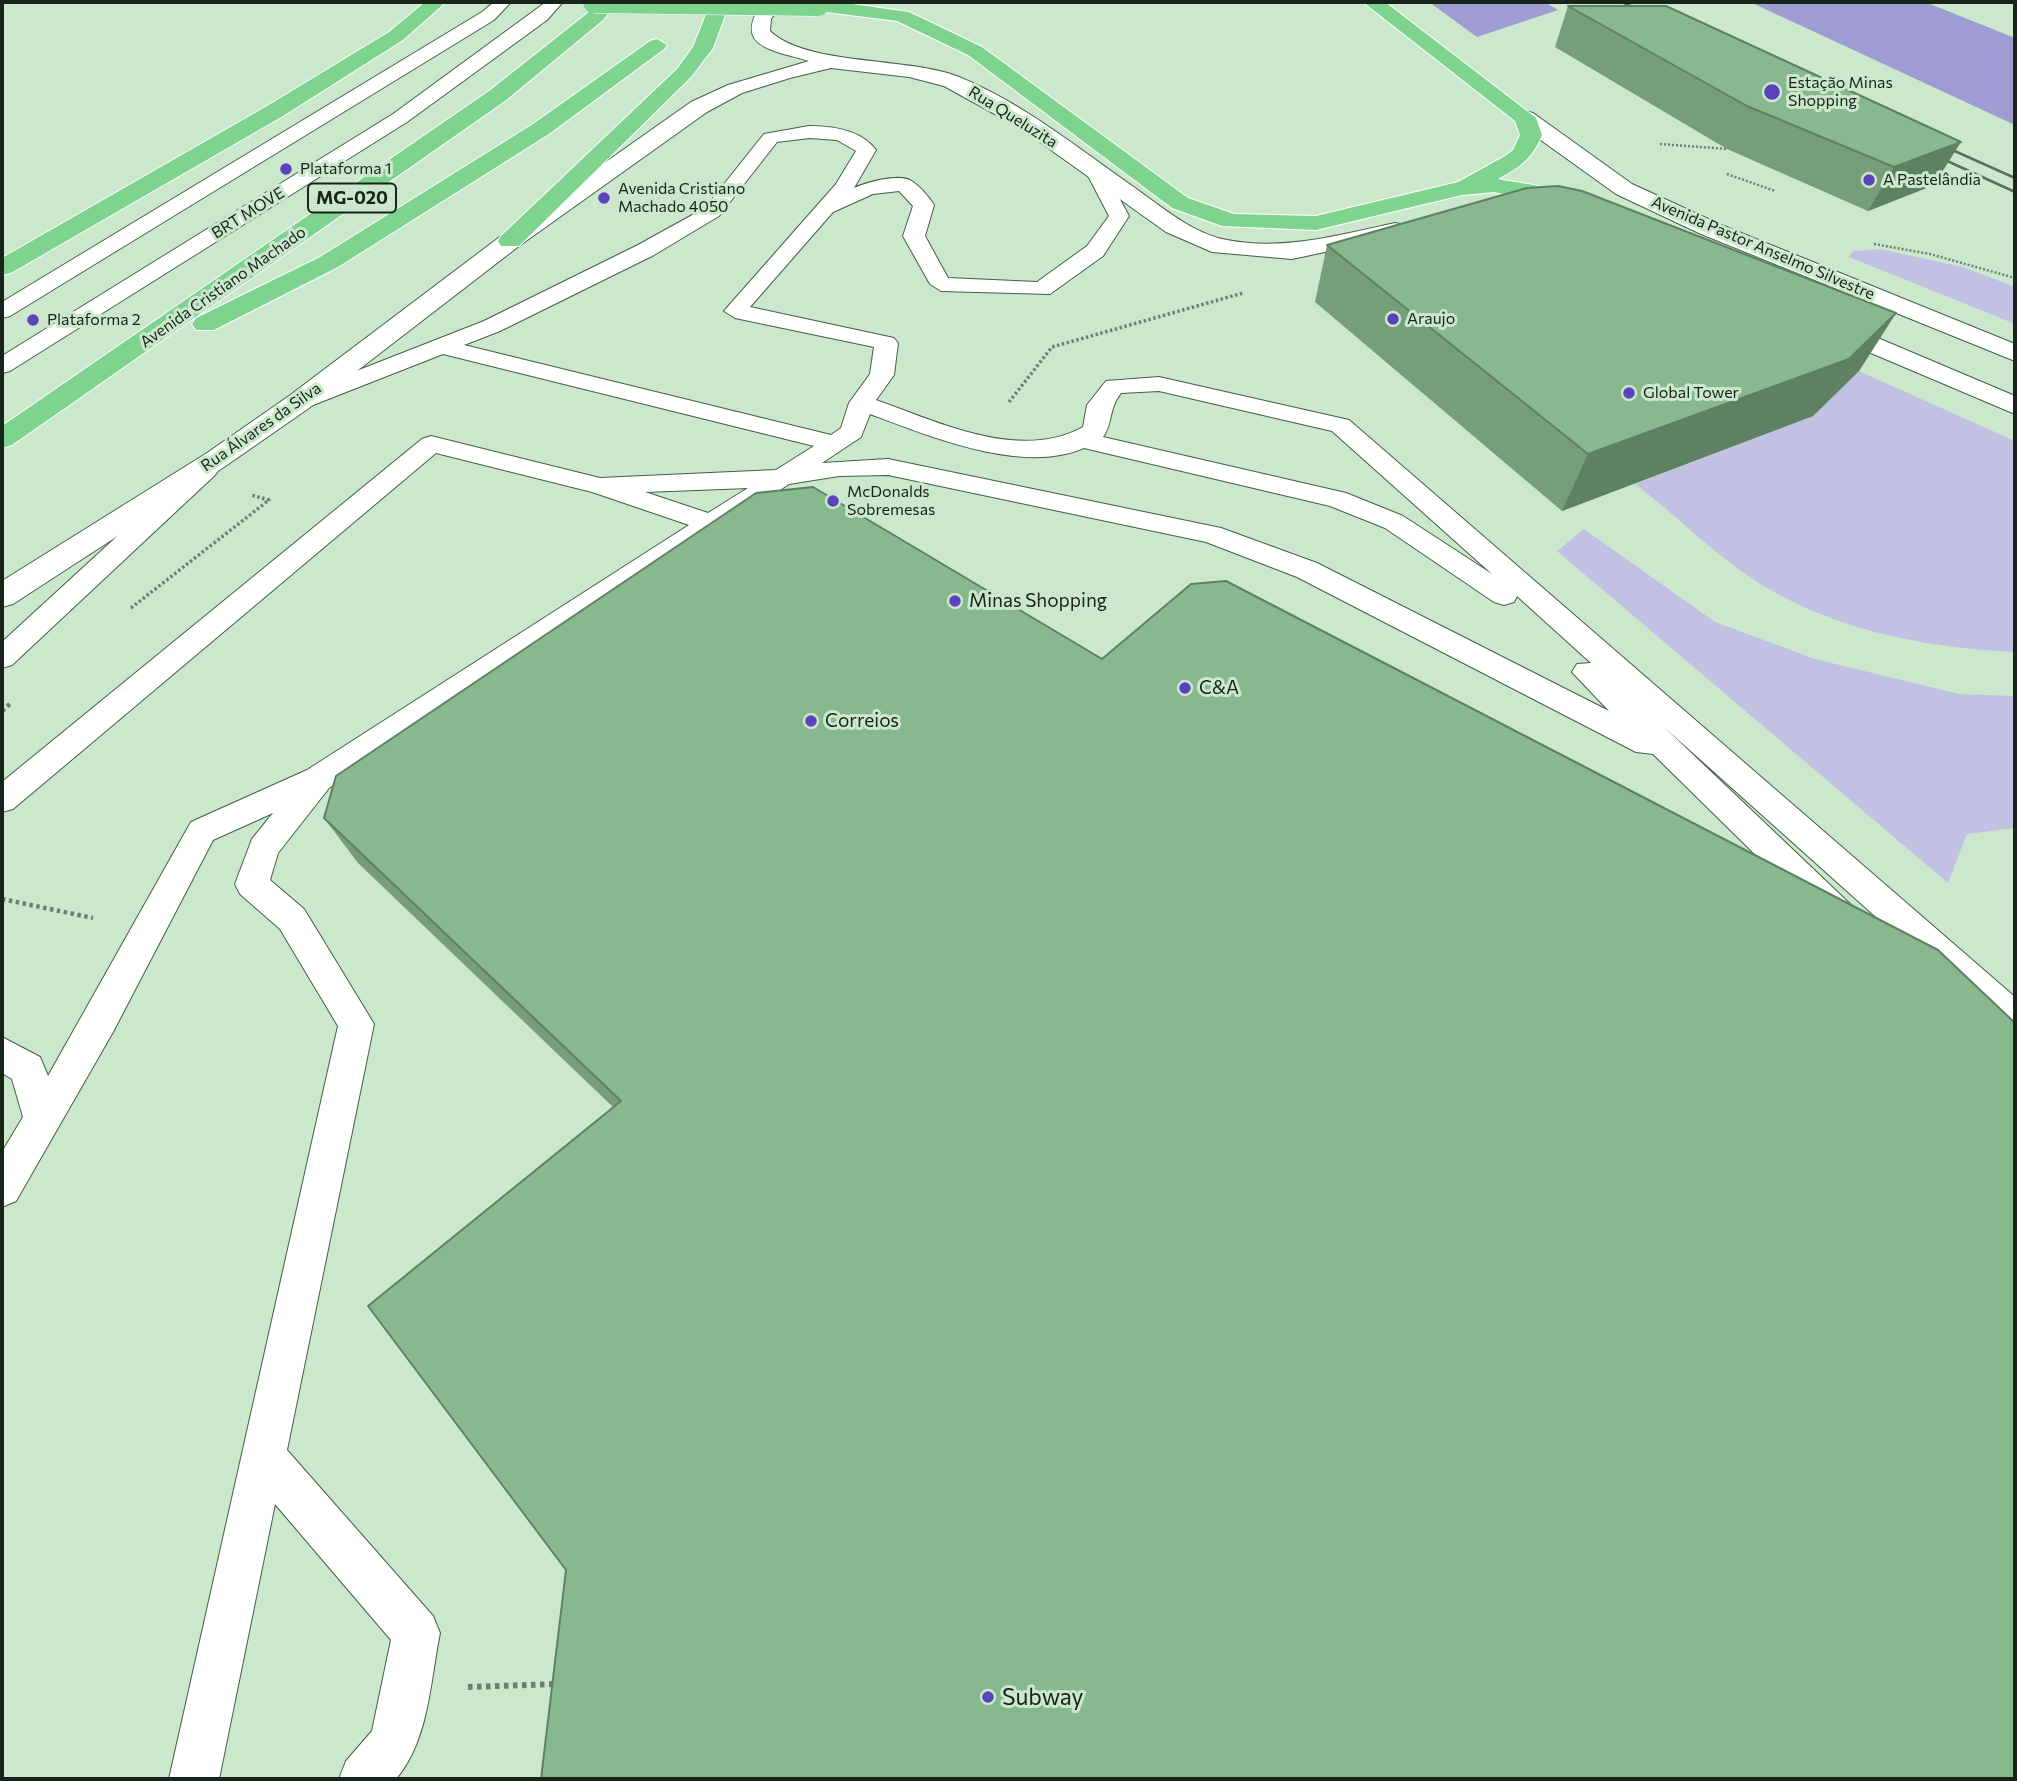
<!DOCTYPE html>
<html>
<head>
<meta charset="utf-8">
<style>
	body { margin:0 }
	#map { position:relative; width:2017px; height:1781px; overflow:hidden; background:#cbe8cd; font-family:Commissioner,sans-serif }
	canvas { display:block }
	.frame { position:absolute; inset:0; border:4px solid #182319; pointer-events:none }
</style>
</head>
<body>
<div id="map">
<canvas width="2017" height="1781"></canvas>
<div class="frame"></div>
</div>
<script>
const context = document.querySelector('canvas').getContext('2d');
context.lineJoin = 'round';
function paint(path, color) { context.fillStyle = color; context.fill(path, 'evenodd'); }
function trace(path, color, width, dash) { context.strokeStyle = color; context.lineWidth = width; context.lineCap = dash ? 'butt' : 'round'; context.setLineDash(dash || []); context.stroke(path); }
function drawText(font, color, halo, rows, align = 'center') {
  context.font = font + ' Commissioner,sans-serif'; context.lineWidth = 6; context.setLineDash([]); context.textBaseline = 'middle'; context.strokeStyle = halo; context.fillStyle = color; for (const [text, x, y, turn = 0] of rows) {
    context.save(); context.translate(x, y); context.rotate((+turn || 0) * Math.PI / 180); context.textAlign = isNaN(turn) ? turn : align; if (halo) context.strokeText(text, 0, 0); context.fillText(text, 0, 0); context.restore();
  }
}
paint(new Path2D(`
	M1880 249 1963 267 2015 287V324L1849 257 1853 251Z
	M1859 371 2015 441V652C1931 648 1842 632 1769 589 1719 560 1680 518 1635 484L1813 416Z
	M1584 529 1715 622 1815 659 1959 694 2015 696V828L1967 834 1948 883 1557 551Z`), '#c2c1e4');
paint(new Path2D(`
	M1429 2H1545L1558 10 1477 37Z
	M1750 2H1925L2015 38V125Z`), '#9e9cd3');
const service = new Path2D(`
	M494 2H511L494 20 10 316 2 318V302L482 12Z
	M546 2H563L547 20 407 122 10 371 2 373V356L393 114Z
	M809 126C833 126 861 130 876 150L854 188C866 182 897 174 910 180 919 185 929 197 934 205L925 236 948 278 1037 282 1087 246 1109 216 1086 172 1089 168H1103L1129 216 1103 256 1050 294 941 291 930 284 903 236 913 206 899 191 873 194 833 212 750 307 894 338 898 343 894 375 876 400C938 422 1020 462 1083 427L1087 405 1106 381 1159 377 1349 420 2015 997V1035L2002 1030 1664 727 1850 904 1855 914 1850 924 1838 928 1826 924 1653 754 1636 752 1297 577 1206 542 888 475 839 476 789 484 329 788 278 853 270 880 304 909 374 1024 287 1450 433 1616 440 1633C430 1682 429 1740 396 1779H339L346 1761 372 1731 391 1640 275 1504 219 1779H169L338 1026 280 929 240 894 235 884 252 839 273 813 213 840 113 1032 16 1201 2 1207V1152L23 1117 12 1079 2 1073V1037L40 1057 48 1076 191 822 307 770 689 525 592 492 436 453 13 809 2 812V782L422 439 431 436 600 478 776 470 814 446 443 354 308 407H290L287 402 290 397 484 321 638 245 705 208 764 134ZM809 138 837 140 856 151 836 184 724 311 735 318 874 347 870 374 849 403 841 428 831 435 464 345 500 331 654 255 719 216 777 142ZM1159 391 1332 431 1492 574 1403 516 1346 493 1103 437C1113 424 1108 410 1121 393ZM870 414C929 436 1022 475 1084 448L1330 506 1385 528 1494 602 1504 605 1514 602 1517 596 1591 663 1577 664 1572 672 1609 711 1317 563 1221 528 888 459 822 463 861 437ZM748 488 708 513 645 492Z
	M206 461 215 463 219 469 215 475 12 665 2 668V642L197 463Z`);
const secondary = new Path2D(`
	M763 2H783L771 19 770 31C806 66 910 57 959 77 1023 103 1079 149 1135 188 1162 207 1193 234 1227 240 1284 251 1339 235 1395 223L1404 225 1407 230 1404 235 1292 259 1212 252 1166 232 1020 128 944 86 909 77 831 68 790 78 742 93 707 112 519 246 309 408 227 465 13 604 2 607V581L207 453 289 396 501 236 691 102 728 85 809 61C773 50 731 47 763 2Z
	M1525 111 1533 113 1632 184 1719 224 2015 344V361L1701 234 1616 194 1517 123 1514 118Z
	M1828 317 2015 396V414L1819 331 1815 325 1819 319Z`);
const trunk = new Path2D(`
	M425 2H446L403 40 283 116 11 273 2 275V258L267 106 389 32Z
	M597 2H617L603 20 505 101 12 445 2 448V426L489 91 589 12Z
	M711 2H730L713 48 691 77 519 246H501L498 241 501 236 677 69 693 47Z
	M811 2H838L909 12 982 47 1188 198 1234 214 1316 216 1458 182 1505 156 1513 150 1520 135 1515 121 1363 2H1385L1536 118 1542 135C1532 159 1520 167 1498 179 1522 184 1565 186 1580 208L1576 213H1560L1536 201 1494 192 1462 195 1316 230 1222 226 1172 208 968 55 897 21 818 11 811 9 808 5Z
	M657 39 667 45 664 49 549 134 338 267 214 330H196L192 324 196 318 320 257 533 124 650 41Z`);
trace(service, '#445e47', 2);
trace(secondary, '#445e47', 2);
trace(trunk, '#fff', 2);
trace(new Path2D(`
	M1660 144 1727 149
	M1727 174 1775 191
	M1874 244 1930 254 2015 278`), '#6d806e', 2.5, [2, 2]);
trace(new Path2D(`
	M1009 402 1052 347 1243 293
	M131 608 269 500 251 495`), '#6d806e', 3.5, [2.5, 2.5]);
trace(new Path2D(`
	M2 711 12 702
	M2 899 93 918`), '#6d806e', 4.5, [3.5, 3.5]);
trace(new Path2D(`
	M468 1687 557 1684`), '#6d806e', 6, [4.5, 4.5]);
paint(service, '#fff');
paint(secondary, '#fff');
paint(trunk, '#7ed48e');
trace(new Path2D(`
	M1622 2 1647 14
	M1939 144 2015 178
	M1932 154 2015 192`), '#5d6f5f', 2.5);
const trunkBridge = new Path2D(`
	M594 2 818 5`);
trace(trunkBridge, '#fff', 23, []);
trace(trunkBridge, '#7ed48e', 22);
paint(new Path2D(`
	M1568 6 1934 185 1868 211 1727 149 1555 47Z
	M1327 245 1896 313 1859 371 1813 416 1562 511 1315 302Z
	M756 493 566 1570 613 1107 358 863 324 818Z`), '#759e79');
paint(new Path2D(`
	M1961 142 1934 185 1868 211 1894 167Z
	M1896 313 1859 371 1813 416 1562 511 1588 454Z`), '#5f8163');
const building = new Path2D(`
	M1568 6H1666L1961 142 1894 167 1747 106Z
	M1558 186 1582 191 1896 313 1849 359 1588 454 1327 245 1527 188Z
	M813 487 1102 659 1191 584 1226 581 1938 950 2015 1023V1779H541L566 1570 368 1306 621 1101 324 818 336 776 756 493Z`);
paint(building, '#88b88d');
trace(building, '#5f8163', 2);
for (const [x, y, r, color] of [
	[1772,92,9,"#5942ba"],
	[286,169,7,"#5942ba"],
	[1869,180,7,"#5942ba"],
	[604,198,7,"#5942ba"],
	[1393,319,7,"#5942ba"],
	[33,320,7,"#5942ba"],
	[1629,393,7,"#5942ba"],
	[833,501,7,"#5942ba"],
	[955,601,7,"#5942ba"],
	[1185,688,7,"#5942ba"],
	[811,721,7,"#5942ba"],
	[988,1697,7,"#5942ba"]
]) { const dot = new Path2D(); dot.arc(x, y, r, 0, 2 * Math.PI); context.fillStyle = color; context.fill(dot); trace(dot, '#cbe8cd', 2.5); }
drawText('16px', '#182319', '#cbe8cd', [
	["Estação Minas",1788,83],
	["Shopping",1788,101],
	["Plataforma 1",300,169],
	["A Pastelândia",1883,180],
	["Avenida Cristiano",618,189],
	["Machado 4050",618,207],
	["Araujo",1407,319],
	["Plataforma 2",47,320],
	["Global Tower",1643,393],
	["McDonalds",847,492],
	["Sobremesas",847,510]
], 'left');
drawText('16px', '#182319', '#cbe8cd', [
	["Rua Queluzita",1013,117,32],
	["BRT MOVE",248,213,-32],
	["Avenida Pastor Anselmo Silvestre",1763,248,23],
	["Avenida Cristiano Machado",223,287,-35],
	["Rua Álvares da Silva",261,427,-35]
]);
for (const [x, y, w] of [
	[352,198,88]
]) { const box = new Path2D(); box.roundRect(x - w / 2, y - 14.5, w, 29, 5); context.fillStyle = '#cbe8cd'; context.fill(box); trace(box, '#182319', 2); }
drawText('bold 18px', '#182319', null, [
	["MG-020",352,198]
]);
drawText('19px', '#182319', '#cbe8cd', [
	["Minas Shopping",969,601],
	["C&A",1199,688],
	["Correios",825,721]
], 'left');
drawText('23px', '#182319', '#cbe8cd', [
	["Subway",1002,1697]
], 'left');
</script>
</body>
</html>
